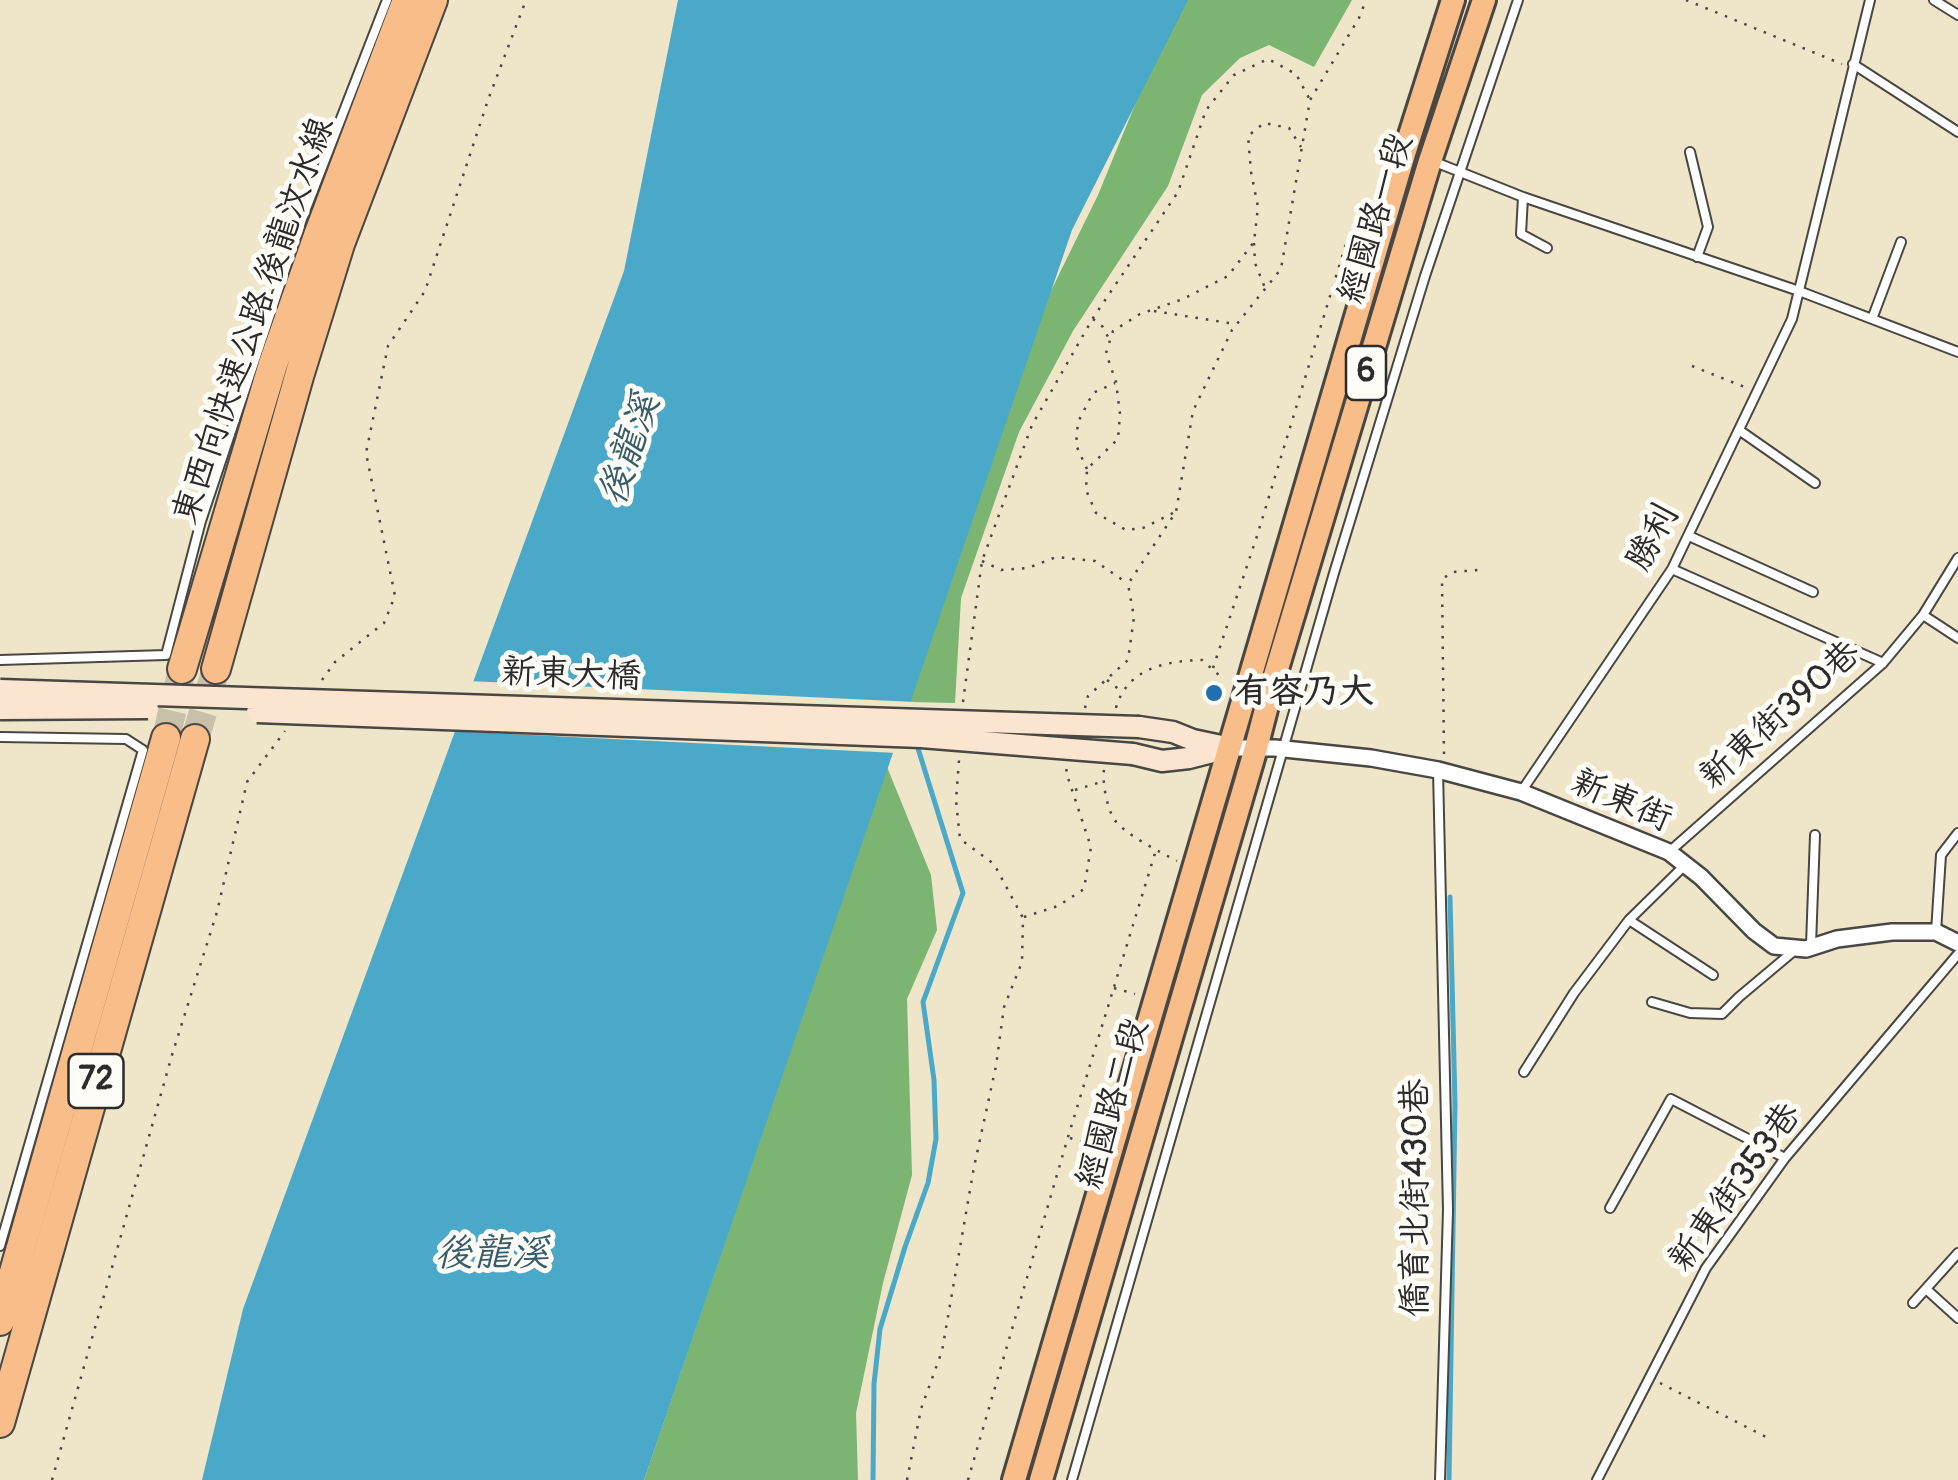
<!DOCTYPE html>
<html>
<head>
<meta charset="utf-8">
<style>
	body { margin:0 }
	canvas { display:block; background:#efe5c8 }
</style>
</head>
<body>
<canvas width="1958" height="1480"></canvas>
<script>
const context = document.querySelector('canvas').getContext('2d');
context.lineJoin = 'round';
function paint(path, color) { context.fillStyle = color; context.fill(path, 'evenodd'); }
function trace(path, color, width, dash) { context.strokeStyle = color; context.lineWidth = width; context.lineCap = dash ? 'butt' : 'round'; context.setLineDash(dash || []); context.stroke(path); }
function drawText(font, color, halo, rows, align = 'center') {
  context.font = font + ' Pangolin,"LXGW WenKai TC",sans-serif'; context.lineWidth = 10; context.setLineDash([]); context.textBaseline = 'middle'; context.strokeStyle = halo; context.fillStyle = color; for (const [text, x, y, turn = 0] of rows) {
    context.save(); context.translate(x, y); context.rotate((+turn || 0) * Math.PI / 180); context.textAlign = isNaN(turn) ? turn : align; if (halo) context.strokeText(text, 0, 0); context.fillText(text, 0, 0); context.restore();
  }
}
paint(new Path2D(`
	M1178 0H1352L1314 67 1269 45 1240 58 1202 95 1168 186 1073 331 1019 432 961 598 955 703 909 702 1020 354 1098 195Z
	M887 767 931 875 937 930 907 999 912 1175 883 1283 856 1413 858 1480H644Z`), '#7cb472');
paint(new Path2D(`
	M678 0H1188L1072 230 644 1480H202L243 1309 624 271Z`), '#4aa9c9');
paint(new Path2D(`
	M468 681 915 702 897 753 450 731Z`), '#efe5c8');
trace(new Path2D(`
	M873 1480 874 1384 880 1329 905 1247 928 1183 936 1139 934 1080 923 1002 963 893 916 742
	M1449 1480 1455 1104 1450 897`), '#4aa9c9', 5);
trace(new Path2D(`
	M166 738 182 669
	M195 739 216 669`), '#c8c0a9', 28, [28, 14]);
const lane = new Path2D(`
	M1934 0 1958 15
	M1853 64 1958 132
	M1690 152 1708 227 1697 257
	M1435 162 1523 197 1799 291 1958 352
	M1523 197 1521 234 1547 248
	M1872 319 1901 242
	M1739 430 1815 483
	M1689 536 1813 592
	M1672 569 1883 663
	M1923 615 1958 638
	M0 660 166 655 201 521 302 219 387 0
	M0 737 126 739 143 750 0 1246
	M1438 770 1448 1210 1440 1480
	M1521 792 1672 569 1792 319 1870 0
	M1669 852 1883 663 1923 615 1958 558
	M1629 920 1713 975
	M1936 932 1941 855 1958 833
	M1811 945 1815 835
	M1652 1002 1690 1013 1722 1014 1739 997 1795 950
	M1524 1072 1574 993 1629 920 1685 865
	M1610 1208 1671 1099 1785 1158
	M1926 1289 1958 1318
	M1913 1303 1958 1253
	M1072 1480 1334 573 1425 276 1518 0
	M1597 1480 1706 1268 1785 1158 1958 954`);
const street = new Path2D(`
	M1228 748H1275L1371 758 1438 770 1521 792 1669 852 1701 877 1754 931 1774 946 1806 949 1837 939 1892 932H1936L1958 943`);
const secondary = new Path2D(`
	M1139 727 1173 732 1193 740 1221 746
	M1133 754 1162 761 1189 758 1228 748`);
const primary = new Path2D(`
	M1014 1480 1404 154 1453 0
	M1041 1480 1256 748 1273 682 1430 161 1484 0`);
const highway = new Path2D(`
	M182 669 273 364 319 233 407 0
	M216 669 300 373 340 244 433 0
	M0 1321 166 738
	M0 1423 195 739`);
trace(lane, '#484743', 12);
trace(street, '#484743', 20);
trace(secondary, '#484743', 25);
trace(primary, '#484743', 28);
trace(highway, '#484743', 32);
trace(new Path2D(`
	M1686 0 1842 64
	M1254 243 1255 263 1265 288
	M1340 295 1347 248
	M1154 311 1235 324
	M1093 319 1103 327 1109 339
	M1692 366 1747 388
	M1087 469 1076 445 1078 422 1093 393 1115 383
	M1173 513 1143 528 1126 530 1096 513 1086 490 1087 469 1118 439 1120 414 1116 382 1106 353 1113 331 1140 314 1183 299 1228 276 1254 242 1258 207 1251 172 1248 136 1264 123 1289 128 1301 147
	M982 561 1001 570 1028 568 1056 557 1095 561 1127 583
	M1213 668 1257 536 1348 237
	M322 680 335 662 384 623 395 596 366 453 388 346 425 291 488 100 526 0
	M1107 680 1120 690
	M963 702 982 561 1032 425 1093 318 1178 192 1206 110 1234 75 1268 59 1296 74 1310 100
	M1085 708 1088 696 1128 660 1134 617 1128 584 1176 512 1193 411 1232 330 1281 269 1310 100 1359 18 1366 0
	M1116 708C1127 668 1166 661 1202 660L1221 677
	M1444 754 1442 579 1453 572 1478 570
	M1104 770C1102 782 1107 808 1114 819 1124 834 1160 852 1177 861
	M1075 790 1101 782
	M1024 917 1058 906 1084 889 1091 847 1066 772 1067 768
	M1114 988 1135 994
	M1070 1138 1091 1144
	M1660 1383 1772 1440
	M52 1480 172 1055 217 912 247 782 285 731
	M907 1480 921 1409 942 1351 974 1167 996 1066 1004 1007 1022 962 1023 918 994 864 960 839 956 800 959 760
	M968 1480 1068 1137 1156 850`), '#484743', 2.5, [2.5, 8]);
trace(lane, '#fff', 8);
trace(street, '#fff', 15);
trace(secondary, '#fce5d0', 20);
trace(primary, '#f8bd89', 22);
trace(highway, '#f8bd89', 28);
const secondaryBridge = new Path2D(`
	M0 690 1139 727
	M0 709 148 708
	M257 712 921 737 1133 754`);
trace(secondaryBridge, '#484743', 25, []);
trace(secondaryBridge, '#fce5d0', 20);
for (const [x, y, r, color] of [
	[1214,693,10,"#1f6fb2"]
]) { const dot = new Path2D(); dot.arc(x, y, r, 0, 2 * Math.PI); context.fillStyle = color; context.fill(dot); trace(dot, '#fdfcf7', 4); }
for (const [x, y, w] of [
	[1366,373,40],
	[96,1081,55]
]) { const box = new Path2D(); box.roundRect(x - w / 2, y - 27, w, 54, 8); context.fillStyle = '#fdfcf7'; context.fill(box); trace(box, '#2b2b2b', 2.5); }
drawText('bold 32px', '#2b2b2b', null, [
	["6",1366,373],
	["72",96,1081]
]);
drawText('35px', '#2b2b2b', '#fdfcf7', [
	["經國路一段",1377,219,-73],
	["東西向快速公路 後龍汶水線",255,321,-71],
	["勝利",1654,538,-62],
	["新東大橋",571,676,2],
	["新東街390巷",1781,716,-42],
	["新東街",1621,802,23],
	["經國路二段",1114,1104,-74],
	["新東街353巷",1736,1188,-54],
	["僑育北街430巷",1417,1198,-90]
]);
drawText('bold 35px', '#2b2b2b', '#fdfcf7', [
	["有容乃大",1234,693]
], 'left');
drawText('italic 38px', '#375d6a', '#fdfcf7', [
	["後龍溪",631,450,-71],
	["後龍溪",492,1255]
]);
</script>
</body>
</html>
